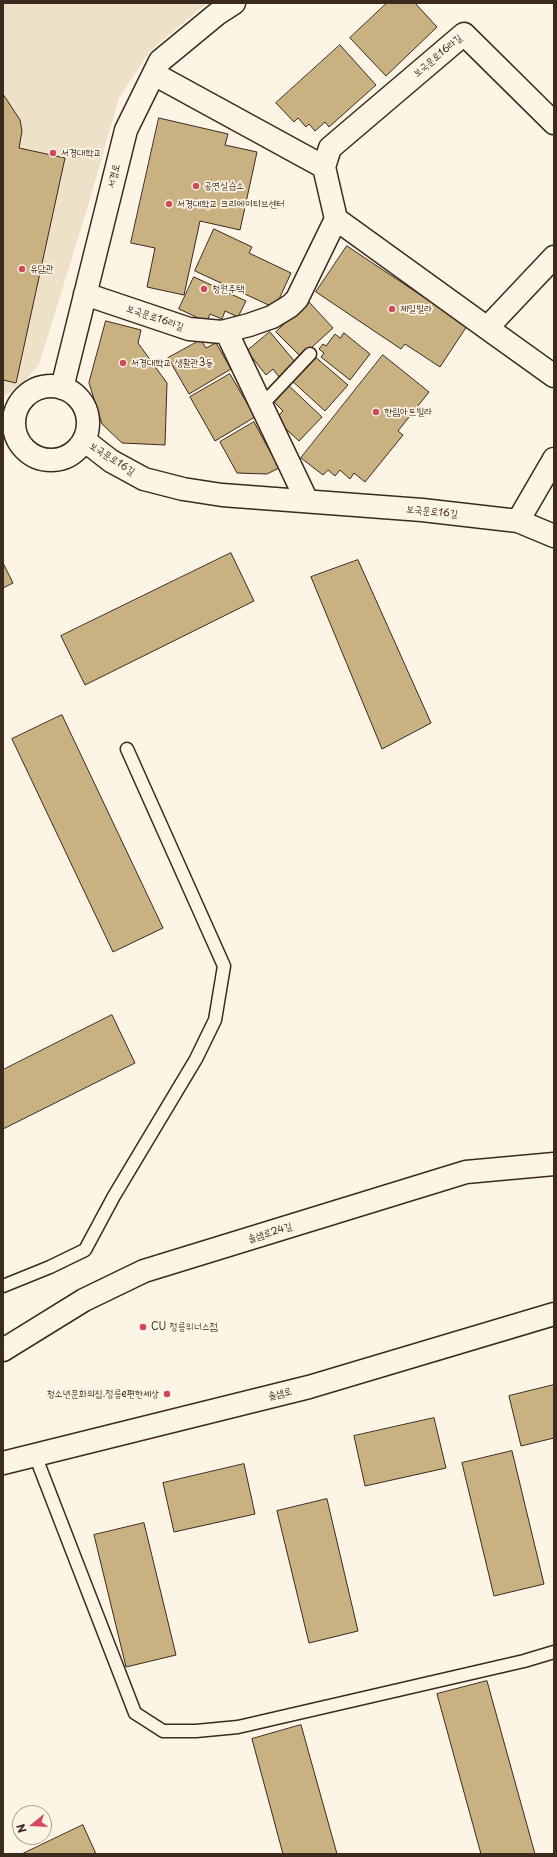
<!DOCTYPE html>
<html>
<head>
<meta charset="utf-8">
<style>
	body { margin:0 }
	#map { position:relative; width:557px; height:1857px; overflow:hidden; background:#fcf5e5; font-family:"Playpen Sans",sans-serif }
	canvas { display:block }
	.frame { position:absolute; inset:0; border:4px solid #3b2a1e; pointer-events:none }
	.north { position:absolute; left:12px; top:1805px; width:40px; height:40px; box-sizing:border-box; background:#fcf5e5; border:1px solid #afa495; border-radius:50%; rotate:252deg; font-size:11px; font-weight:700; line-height:16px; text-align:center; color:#3b2a1e }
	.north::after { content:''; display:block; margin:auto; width:14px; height:18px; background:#d1495b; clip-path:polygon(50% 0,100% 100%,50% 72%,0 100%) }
</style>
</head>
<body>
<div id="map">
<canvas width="557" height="1857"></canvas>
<div class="frame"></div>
<div class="north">N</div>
</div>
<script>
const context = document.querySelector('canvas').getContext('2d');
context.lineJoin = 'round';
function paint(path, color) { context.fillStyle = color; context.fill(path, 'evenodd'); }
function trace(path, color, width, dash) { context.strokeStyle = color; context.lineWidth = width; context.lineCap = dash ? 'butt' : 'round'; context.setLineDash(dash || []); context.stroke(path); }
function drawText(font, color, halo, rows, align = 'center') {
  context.font = font + ' "Playpen Sans","Poor Story",sans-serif'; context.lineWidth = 3.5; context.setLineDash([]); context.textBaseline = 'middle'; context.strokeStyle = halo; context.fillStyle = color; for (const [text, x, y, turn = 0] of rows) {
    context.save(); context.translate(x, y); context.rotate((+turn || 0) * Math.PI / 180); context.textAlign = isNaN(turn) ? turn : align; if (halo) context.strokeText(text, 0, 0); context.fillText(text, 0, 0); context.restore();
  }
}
paint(new Path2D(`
	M3 3H207L150 51 119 98 87 209 39 365 19 387 3 396Z`), '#ede1c7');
const building = new Path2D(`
	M387 3H415L437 27 386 76 350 38Z
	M340 45 376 85 329 127 325 122 315 131 309 124 306 127 298 118 294 122 276 103Z
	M3 94 20 120 22 131 19 148 65 158 16 383 3 380Z
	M159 118 228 134 225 145 257 152 240 230 200 221 184 295 147 287 155 248 131 243Z
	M214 229 252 247 249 253 291 273 275 308 195 271Z
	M347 246 467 326 440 367 405 344 401 349 316 292Z
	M194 277 246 301 238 317 225 311 222 319 210 314 207 322 179 309Z
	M309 302 333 328 301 357 276 332Z
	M106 321 141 330 138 343 167 383 165 445 122 443 102 424 89 383Z
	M270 332 296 363 279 377 273 369 266 375 247 351Z
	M344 333 370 354 350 380 321 357 324 353 319 349 323 344 326 346 335 334 340 338Z
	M201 340 206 348 216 343 231 369 189 394 168 358Z
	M313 355 348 385 325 411 291 380Z
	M383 355 429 392 398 431 403 435 365 482 354 473 350 479 340 470 335 476 328 470 323 475 301 458Z
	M230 374 255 417 215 441 190 397Z
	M287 384 322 417 299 441 275 419 283 411 272 400Z
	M254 422 279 468 267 474 237 473 220 442Z
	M231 553 254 601 85 685 61 636Z
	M358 560 431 723 382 749 311 577Z
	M3 563 13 583 3 588Z
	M62 715 163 928 113 952 12 739Z
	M112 1015 135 1063 3 1129V1070Z
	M554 1385V1438L521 1446 509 1396Z
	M434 1418 446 1468 365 1486 354 1436Z
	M512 1451 544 1584 494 1596 462 1463Z
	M244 1464 255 1514 174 1532 163 1483Z
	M327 1499 358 1631 309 1643 277 1511Z
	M144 1523 176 1655 126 1667 94 1535Z
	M487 1681 535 1854H481L437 1694Z
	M301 1725 337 1854H283L252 1739Z
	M83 1825 96 1854H22Z`);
paint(building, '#cab181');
trace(building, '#3b2a1e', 1);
const lane = new Path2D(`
	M261 406 310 354
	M3 1286 50 1267 85 1250 114 1196 196 1059 215 1020 224 966 127 749
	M35 1455 135 1713 163 1731H196L238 1727 524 1661 554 1652`);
const street = new Path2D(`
	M154 74 324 167
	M554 123 464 34 330 148 324 167 336 219 487 328 554 257
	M85 294 189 329 222 332 249 325 272 317 290 306 297 299 336 219
	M487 328 554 376
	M226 331 307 501
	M14 423a37 37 0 1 1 74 0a37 37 0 1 1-74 0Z
	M62 388 126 130 160 61 217 14 234 3
	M84 440 111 461 144 479 183 489 222 495 422 510 518 521 554 536
	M518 521 554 459
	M3 1350 84 1300 144 1271 466 1172 554 1164`);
const secondary = new Path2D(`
	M3 1463 309 1387 554 1314`);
trace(lane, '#3b2a1e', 15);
trace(street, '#3b2a1e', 25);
trace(secondary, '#3b2a1e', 25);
trace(lane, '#fcf5e5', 12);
trace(street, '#fcf5e5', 22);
trace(secondary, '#fcf5e5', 22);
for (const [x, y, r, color] of [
	[53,153,4,"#d1495b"],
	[196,186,4,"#d1495b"],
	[169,204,4,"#d1495b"],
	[22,269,4,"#d1495b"],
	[204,289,4,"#d1495b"],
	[392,309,4,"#d1495b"],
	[123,363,4,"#d1495b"],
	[376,412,4,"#d1495b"],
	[143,1327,4,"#d1495b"],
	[167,1394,4,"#d1495b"]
]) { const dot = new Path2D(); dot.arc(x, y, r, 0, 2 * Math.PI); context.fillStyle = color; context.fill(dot); trace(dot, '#fcf5e5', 1.5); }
drawText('10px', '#3b2a1e', '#fcf5e5', [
	["보국문로16라길",438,56,-40],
	["서경로",114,176,-76],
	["보국문로16라길",155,318,19],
	["보국문로16길",112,459,33],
	["보국문로16길",432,512,6],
	["솔샘로24길",270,1233,-17],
	["솔샘로",280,1394,-14]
]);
drawText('10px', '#3b2a1e', '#fcf5e5', [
	["서경대학교",61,153],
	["공연실습소",204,186],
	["서경대학교 크리에이티브센터",177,204],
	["유담관",30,269],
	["청원주택",212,289],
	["제일빌라",400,309],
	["서경대학교 생활관3동",131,363],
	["한림아트빌라",384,412],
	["CU 정릉위너스점",151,1327],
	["청소년문화의집.정릉e편한세상",159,1394,"right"]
], 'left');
</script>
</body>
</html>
